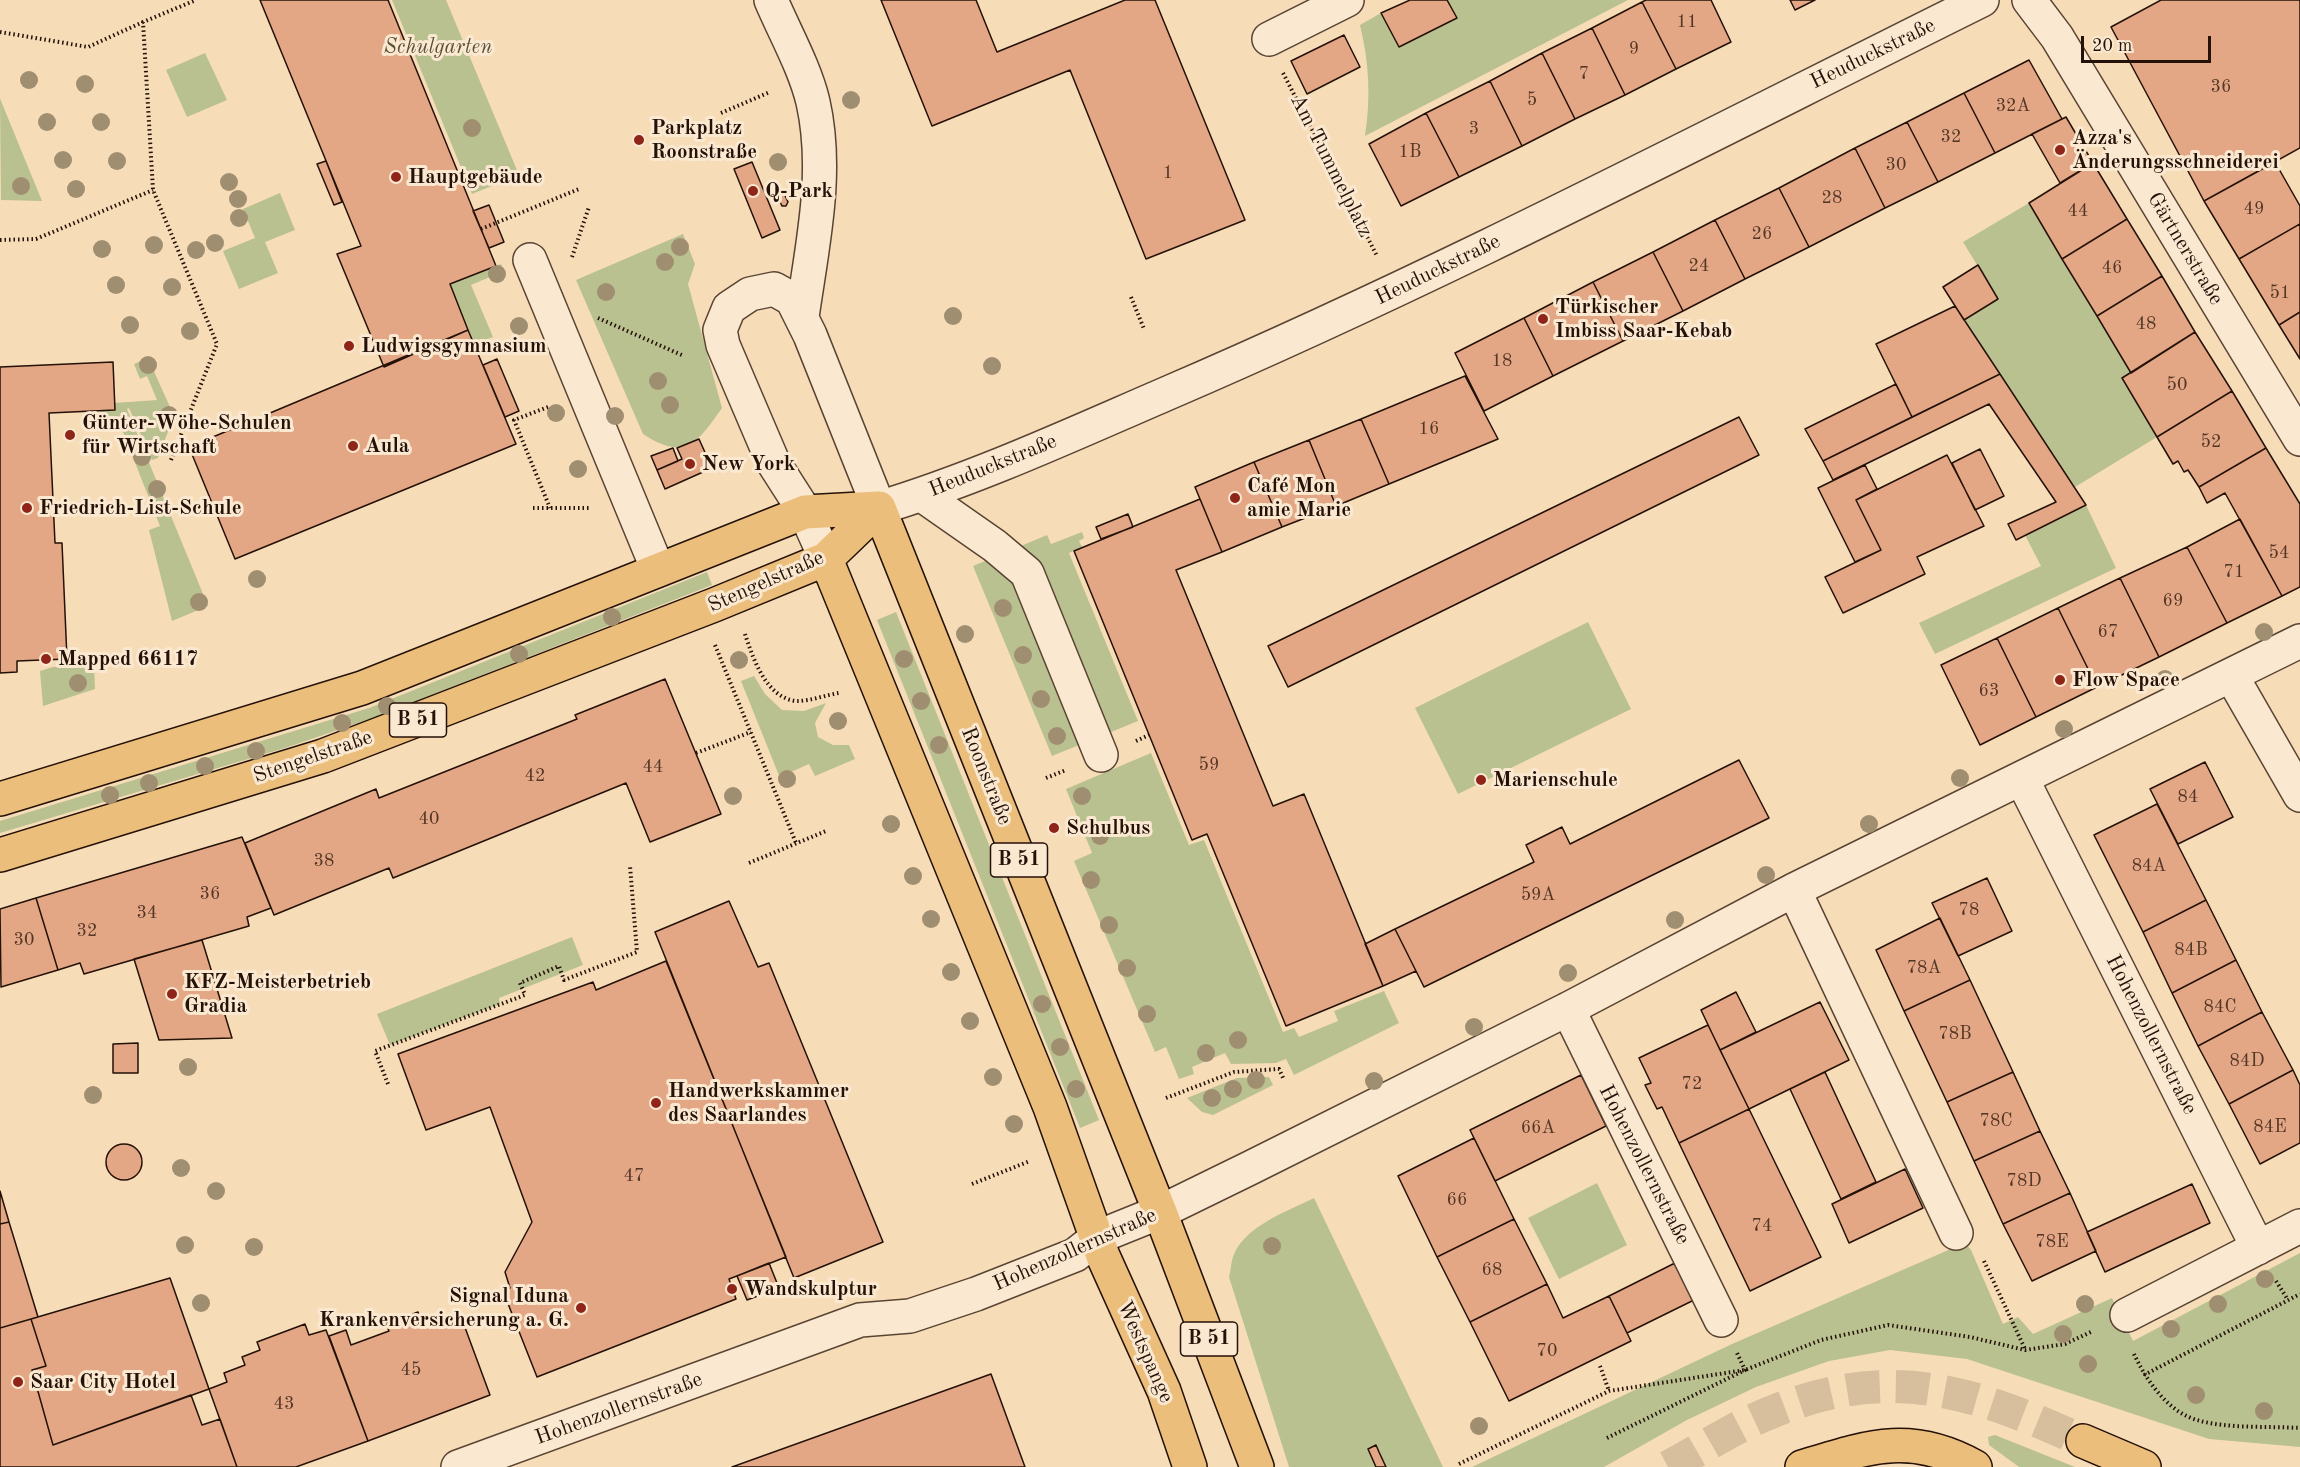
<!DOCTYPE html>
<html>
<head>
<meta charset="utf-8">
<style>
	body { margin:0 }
	#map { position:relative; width:2300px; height:1467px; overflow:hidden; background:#f7dcb8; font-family:"Old Standard TT",serif }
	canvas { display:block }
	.scale { position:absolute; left:2081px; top:36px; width:130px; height:27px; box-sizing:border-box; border:3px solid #241107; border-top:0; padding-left:8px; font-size:18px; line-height:21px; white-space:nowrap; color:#241107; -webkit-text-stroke:4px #fae8d1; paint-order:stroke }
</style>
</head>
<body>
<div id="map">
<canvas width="2300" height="1467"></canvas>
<div class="scale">20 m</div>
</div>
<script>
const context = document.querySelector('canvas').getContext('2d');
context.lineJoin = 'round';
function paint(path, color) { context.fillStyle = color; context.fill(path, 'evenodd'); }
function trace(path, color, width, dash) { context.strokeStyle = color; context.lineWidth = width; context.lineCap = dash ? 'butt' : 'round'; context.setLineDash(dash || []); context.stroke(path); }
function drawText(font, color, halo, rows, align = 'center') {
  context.font = font + ' "Old Standard TT",serif'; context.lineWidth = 6; context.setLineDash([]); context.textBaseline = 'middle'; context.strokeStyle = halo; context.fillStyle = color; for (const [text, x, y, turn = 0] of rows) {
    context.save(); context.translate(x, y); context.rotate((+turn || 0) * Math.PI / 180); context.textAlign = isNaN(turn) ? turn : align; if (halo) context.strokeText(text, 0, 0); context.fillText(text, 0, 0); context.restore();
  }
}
paint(new Path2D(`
	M392 0H446L519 175 472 194Z
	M1447 0H1628L1365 136C1371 96 1369 63 1360 25L1381 13 1399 47 1456 17Z
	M205 53 227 100 187 117 166 70Z
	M0 98 1 101 42 201 1 200Z
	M280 193 295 230 265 242 278 273 239 289 223 251 255 238 243 209Z
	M2029 203 2131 373 2122 379 2157 437 2075 487 1964 320 1998 299 1963 242Z
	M683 234 695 264 688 284 722 408C698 442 685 462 643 434L576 280Z
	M501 264 504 271 471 285 493 337 474 344 450 284Z
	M148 358 174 416 158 458 152 460 129 408 127 409 208 606 172 621 149 530 160 526 117 417 101 418V410L114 403 157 400 147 376 140 379 134 364Z
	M2086 505 2116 568 1935 654 1919 623 2041 566 2025 535Z
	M1082 532 1084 538 1079 541 1082 547 1069 553 1138 721 1052 756 973 566 1047 535 1051 544Z
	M707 572 712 585 373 718 285 748 0 833V821L369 708Z
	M896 612 1099 1120 1080 1128 877 620Z
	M1588 622 1631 709 1458 794 1415 708Z
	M94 664 95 689 43 706 40 671 53 667Z
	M754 676 765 694 782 710 804 711 826 703 815 723 818 737 833 745H849L855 759 815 776 809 764 791 772 796 784 784 788 741 681Z
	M1151 753 1189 845 1204 840 1283 1032 1294 1028 1299 1037 1338 1021 1334 1011 1384 991 1399 1023 1294 1075 1286 1059 1276 1063 1231 1064 1225 1053 1192 1067 1194 1074 1179 1079 1166 1047 1155 1052 1074 861 1092 853 1066 789Z
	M572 937 583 965 499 998 500 1004 390 1045 377 1014Z
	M1269 1077 1273 1085 1213 1115 1202 1112 1187 1098 1237 1078Z
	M1597 1183 1627 1245 1559 1279 1528 1218Z
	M1314 1198 1443 1467H1289L1229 1277C1231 1270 1231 1261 1234 1254 1247 1225 1288 1211 1314 1198Z
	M1960 1245H1967L1971 1250 2003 1324 2018 1317 2033 1334 2112 1298 2133 1341 2300 1253V1447L2209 1439 1967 1359 1890 1350 1829 1361 1756 1387 1687 1420 1604 1467H1472L1732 1344Z
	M1995 1435 2075 1467H2019L1989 1445 1988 1437Z`), '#bac191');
const building = new Path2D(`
	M260 0H388L496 266 450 284 468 330 384 367 337 254 361 246Z
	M881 0H976L997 52 1125 0H1155L1245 220 1146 259 1070 70 932 126Z
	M1410 0H1447L1457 18 1399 47 1381 13Z
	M1646 0H1711L1731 42 1676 69 1642 2Z
	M1790 0H1815L1795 10Z
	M2161 0H2300V148L2204 201 2111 27Z
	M1642 2 1676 69 1625 95 1592 28Z
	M1592 28 1625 95 1575 119 1542 53Z
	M1344 35 1360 67 1307 94 1291 61Z
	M1542 53 1575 119 1522 146 1490 81Z
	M2029 60 2062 119 1995 153 1964 93Z
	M1490 81 1522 146 1459 177 1426 113Z
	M1964 93 1995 153 1938 182 1907 122Z
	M1426 113 1459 177 1401 206 1369 144Z
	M2066 117 2093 163 2060 183 2032 134Z
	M1907 122 1938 182 1885 208 1855 148Z
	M1855 148 1885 208 1809 247 1779 188Z
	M326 161 342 202 334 205 317 164Z
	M752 162 780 230 762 238 734 169Z
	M2275 162 2300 206V224L2239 259 2204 201Z
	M2093 163 2127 219 2062 259 2029 203Z
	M1779 188 1809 247 1745 279 1715 220Z
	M782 189 788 202 786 206H782L775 192Z
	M489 205 504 242 489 248 473 211Z
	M2127 219 2162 276 2097 316 2062 259Z
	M1715 220 1745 279 1683 311 1653 252Z
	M2300 224V312L2279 325 2239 259Z
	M1653 252 1683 311 1623 341 1593 282Z
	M1978 265 1998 299 1964 320 1943 287Z
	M2162 276 2195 332 2131 373 2097 316Z
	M1593 282 1623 341 1553 376 1524 318Z
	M1955 306 2000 374 1912 417 1876 344Z
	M2300 312V359L2279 325Z
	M1524 318 1553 376 1484 411 1455 353Z
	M468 330 516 444 235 559 189 447Z
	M2195 332 2232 391 2157 437 2122 378Z
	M497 359 519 411 505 417 483 365Z
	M113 362 115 410 49 413 55 543H62L67 659 17 661V672L0 673V367Z
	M2000 374 2086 505 2016 540 2008 524 2056 502 1989 404 1833 480 1823 461Z
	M1465 376 1498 439 1389 484 1361 419Z
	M1896 384 1912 417 1823 461 1805 429Z
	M2232 391 2266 448 2199 487 2188 470 2184 472 2178 461 2173 464 2157 437Z
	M1739 417 1759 455 1288 687 1268 646Z
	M1361 419 1389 484 1336 506 1309 440Z
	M699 439 712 468 665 489 657 470 682 459 677 448Z
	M1309 440 1336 506 1282 527 1254 462Z
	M673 448 678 461 657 470 651 456Z
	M2266 448 2300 504V587L2282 596 2225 493 2207 503 2199 487Z
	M1980 449 2004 496 1975 510 1952 463Z
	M1947 455 1984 526 1917 557 1925 574 1843 613 1825 577 1881 550 1856 500Z
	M1254 462 1282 527 1222 552 1195 487Z
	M1865 465 1877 489 1856 500 1881 550 1855 562 1818 488Z
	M1200 499 1222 552 1176 570 1273 806 1304 794 1383 986 1286 1026 1207 834 1192 840 1074 551Z
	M1128 514 1133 527 1101 539 1096 527Z
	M2240 519 2282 596 2227 623 2187 547Z
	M2187 547 2227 623 2159 657 2120 578Z
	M2120 578 2159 657 2097 687 2058 608Z
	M2058 608 2097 687 2036 717 1997 638Z
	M1997 638 2036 717 1980 745 1941 665Z
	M665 679 721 814 650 842 626 783 393 878 389 868 274 915 245 843 376 789 379 798 577 719 575 715Z
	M1739 760 1769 818 1424 987 1395 929 1534 862 1526 845 1562 827 1570 844Z
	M2205 762 2233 817 2178 844 2150 789Z
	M2157 804 2206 900 2143 932 2094 835Z
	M242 837 271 908 247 917 249 926 84 974 80 963 58 970 36 898Z
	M1987 878 2012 931 1958 956 1932 903Z
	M36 898 58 970 1 987 0 909Z
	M2206 900 2236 960 2172 993 2143 932Z
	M729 901 758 967 769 963 883 1242 794 1278 655 932Z
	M1940 918 1970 980 1904 1011 1876 950Z
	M1395 929 1416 971 1383 986 1365 944Z
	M202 940 232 1038 159 1040 134 959Z
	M2236 960 2262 1012 2198 1046 2172 993Z
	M666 961 786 1257 729 1279 736 1299 537 1377 503 1291 510 1288 505 1272 532 1222 490 1107 426 1130 398 1054 593 982 596 990Z
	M1970 980 2013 1072 1947 1102 1904 1011Z
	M1736 992 1756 1032 1720 1050 1701 1010Z
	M1820 1002 1849 1060 1749 1109 1720 1050Z
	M2262 1012 2293 1070 2229 1104 2198 1046Z
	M1708 1025 1749 1109 1679 1143 1662 1107 1657 1109 1645 1085 1651 1083 1639 1058Z
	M138 1043V1073H113V1044Z
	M2293 1070 2300 1085V1143L2260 1164 2229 1104Z
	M1825 1072 1876 1182 1841 1199 1790 1089Z
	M2013 1072 2040 1131 1974 1161 1947 1102Z
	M1581 1075 1606 1126 1495 1181 1470 1130Z
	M1749 1109 1821 1257 1750 1291 1679 1143Z
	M2040 1131 2070 1193 2003 1224 1974 1161Z
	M1474 1138 1514 1219 1437 1257 1398 1176Z
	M106 1162a18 18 0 1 1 36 0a18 18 0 1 1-36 0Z
	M1905 1169 1923 1208 1849 1243 1832 1204Z
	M2192 1184 2210 1223 2105 1272 2087 1232Z
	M0 1191 9 1222 0 1224Z
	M2070 1193 2096 1251 2032 1281 2003 1224Z
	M1514 1219 1547 1284 1470 1322 1437 1257Z
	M9 1222 38 1317 0 1328V1224Z
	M769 1263 779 1288 747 1300 737 1276Z
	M1675 1263 1694 1300 1627 1333 1609 1296Z
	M170 1278 209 1389 53 1445 32 1370 46 1366 31 1319Z
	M1547 1284 1563 1318 1609 1296 1631 1341 1509 1401 1470 1322Z
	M418 1312 424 1327 460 1314 490 1395 368 1441 329 1336 346 1330 351 1345 389 1331 386 1324Z
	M31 1319 46 1366 32 1370 53 1445 191 1395 202 1425 220 1419 237 1467H0V1328Z
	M305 1324 309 1335 326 1330 368 1441 296 1467H237L209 1389 227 1382 224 1373 245 1365 242 1357 260 1350 257 1342Z
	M991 1374 1025 1467H732Z
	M1376 1445 1379 1452 1386 1467H1376L1368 1449Z`);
paint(building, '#e3a785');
trace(building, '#241107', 1.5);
trace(new Path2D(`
	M1668 1467C1702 1449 1736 1426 1772 1412 1890 1363 1973 1391 2083 1441`), '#d7be9d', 33, [33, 16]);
const minor = new Path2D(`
	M771 0C785 33 805 68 813 102 829 173 812 246 802 317
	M2029 0 2057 37 2300 439
	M1269 39 1347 0
	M530 260 658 570
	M922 495 995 546 1027 573 1101 755
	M826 559 805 512 773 462 723 345 720 330 729 308 750 294 774 289 792 299 810 335 879 508C978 478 1073 434 1168 393 1445 274 1712 134 1982 0
	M2231 675 2300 795
	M2022 779 2258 1248
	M1794 890 1956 1233
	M1568 1009 1721 1320
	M2127 1315 2300 1226
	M458 1467 860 1320 910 1316 976 1294 1075 1255 1098 1237 1160 1212 1250 1168 1568 1009 1794 890 2300 641`);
const major = new Path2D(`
	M879 508 1160 1212 1257 1467
	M826 559 1050 1107 1103 1256 1164 1391 1190 1467
	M0 799 362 688 805 512 879 508
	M0 855 323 756 714 605 826 559 879 508`);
const highway = new Path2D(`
	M2083 1441 2144 1467
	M1802 1467C1867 1447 1911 1431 1975 1467`);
trace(minor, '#594433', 36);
trace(major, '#241107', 36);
trace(highway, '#241107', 36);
trace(new Path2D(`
	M0 32 88 47 143 22
	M1283 73 1377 256
	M721 113 770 92
	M481 229 579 189
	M0 240 36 239 153 190
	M572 257 589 207
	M1131 297 1144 329
	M598 318 684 356
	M548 407 514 420 550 508
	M171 460 217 344 153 190 143 22 196 0
	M533 508H589
	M745 634C753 659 767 699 797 701 810 701 826 695 839 693
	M715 645 796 843
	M1136 741 1149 735
	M696 753 751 732
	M1046 778 1066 770
	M749 863 826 831
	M388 1084 375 1051 525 995 520 983 559 966 564 980 637 952 630 866
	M1166 1098 1234 1072 1279 1069 1284 1080
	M972 1184 1030 1161
	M1984 1261 2025 1349
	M2276 1281 2288 1300
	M2134 1354C2146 1380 2168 1412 2197 1420 2227 1429 2269 1426 2300 1428
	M1600 1366 1609 1391
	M2144 1375 2300 1294
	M1607 1438 1745 1370 1737 1353
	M1459 1464 1609 1391 1745 1370 1821 1340 1888 1325 1970 1337 2025 1350 2065 1344 2093 1331`), '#241107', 4, [1.5, 3]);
trace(minor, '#fae8d1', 33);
trace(major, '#ecbe7c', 33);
trace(highway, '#ecbe7c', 33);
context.fillStyle = '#a08e71';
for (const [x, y] of [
	[29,80],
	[85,84],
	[851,100],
	[47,122],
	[101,122],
	[472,128],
	[63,160],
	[117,161],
	[778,162],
	[229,182],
	[21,186],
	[76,189],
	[238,199],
	[239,218],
	[215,243],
	[154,245],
	[680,247],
	[102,249],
	[196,250],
	[665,262],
	[497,274],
	[116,285],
	[172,287],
	[606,292],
	[953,316],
	[130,325],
	[519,326],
	[190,331],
	[148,365],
	[992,366],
	[658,381],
	[670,405],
	[556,413],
	[169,415],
	[615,416],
	[142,457],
	[578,469],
	[157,489],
	[257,579],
	[199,602],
	[1003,608],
	[612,617],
	[2264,632],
	[965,634],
	[519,654],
	[1023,655],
	[904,659],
	[739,660],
	[2165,679],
	[78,683],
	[1041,699],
	[921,701],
	[387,706],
	[838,721],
	[342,723],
	[2064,729],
	[1057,736],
	[939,745],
	[256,751],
	[205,766],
	[1960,778],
	[787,779],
	[149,783],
	[110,795],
	[733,796],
	[1082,796],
	[891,824],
	[1869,824],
	[1100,836],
	[1766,875],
	[913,876],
	[1091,880],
	[931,919],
	[1675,920],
	[1109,925],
	[1127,968],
	[951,972],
	[1568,973],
	[1042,1004],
	[1147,1014],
	[970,1021],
	[1474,1027],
	[1238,1040],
	[1060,1047],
	[1206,1053],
	[188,1067],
	[993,1077],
	[1256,1080],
	[1374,1081],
	[1076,1089],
	[1233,1089],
	[93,1095],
	[1212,1098],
	[1014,1124],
	[181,1168],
	[216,1191],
	[185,1245],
	[1272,1246],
	[254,1247],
	[2265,1279],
	[201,1303],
	[2085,1304],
	[2218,1304],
	[2171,1329],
	[2063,1334],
	[2088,1364],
	[2196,1395],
	[2264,1411],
	[1479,1426]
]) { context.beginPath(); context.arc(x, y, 9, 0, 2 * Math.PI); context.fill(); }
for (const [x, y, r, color] of [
	[639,140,6,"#8f2418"],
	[2060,150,6,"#8f2418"],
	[396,177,6,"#8f2418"],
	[753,191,6,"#8f2418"],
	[1543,319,6,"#8f2418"],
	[349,346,6,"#8f2418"],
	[70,435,6,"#8f2418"],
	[353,446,6,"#8f2418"],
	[690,464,6,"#8f2418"],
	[1235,498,6,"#8f2418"],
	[27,508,6,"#8f2418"],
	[46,659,6,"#8f2418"],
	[2060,680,6,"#8f2418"],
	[1481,780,6,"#8f2418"],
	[1054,828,6,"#8f2418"],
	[172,994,6,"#8f2418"],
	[656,1103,6,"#8f2418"],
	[732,1289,6,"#8f2418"],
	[581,1308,6,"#8f2418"],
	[18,1382,6,"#8f2418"]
]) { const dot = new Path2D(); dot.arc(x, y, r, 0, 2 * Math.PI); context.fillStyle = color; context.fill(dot); trace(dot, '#fae8d1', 2); }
drawText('18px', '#543626', null, [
	["11",1687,22],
	["9",1634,49],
	["7",1584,74],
	["36",2221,87],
	["5",1532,100],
	["32A",2013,106],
	["3",1474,129],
	["32",1951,137],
	["1B",1410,152],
	["30",1896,165],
	["1",1168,173],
	["28",1832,198],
	["49",2254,209],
	["44",2078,211],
	["26",1762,234],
	["24",1699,266],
	["46",2112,268],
	["51",2280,293],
	["48",2146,324],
	["18",1502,361],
	["50",2177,385],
	["16",1429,429],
	["52",2211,442],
	["54",2279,553],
	["71",2234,572],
	["69",2173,601],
	["67",2108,632],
	["63",1989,691],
	["59",1209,765],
	["44",653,767],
	["42",535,776],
	["84",2188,797],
	["40",429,819],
	["38",324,861],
	["84A",2149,866],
	["36",210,894],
	["59A",1538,895],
	["78",1969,910],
	["34",147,913],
	["32",87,931],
	["30",24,940],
	["84B",2191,950],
	["78A",1924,968],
	["84C",2220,1007],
	["78B",1955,1034],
	["84D",2247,1061],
	["72",1692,1084],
	["78C",1996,1121],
	["84E",2270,1127],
	["66A",1538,1128],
	["47",634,1176],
	["78D",2024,1181],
	["66",1457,1200],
	["74",1762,1226],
	["78E",2052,1242],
	["68",1492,1270],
	["70",1547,1351],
	["45",411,1370],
	["43",284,1404]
]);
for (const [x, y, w] of [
	[418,720,57],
	[1019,860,57],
	[1209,1339,57]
]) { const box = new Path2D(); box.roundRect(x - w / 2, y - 17, w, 34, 4.5); context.fillStyle = '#fae8d1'; context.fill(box); trace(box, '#241107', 1.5); }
drawText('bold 20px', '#241107', null, [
	["B 51",418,720],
	["B 51",1019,860],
	["B 51",1209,1339]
]);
drawText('italic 21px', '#584f37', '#fae8d1', [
	["Schulgarten",438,47]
]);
drawText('21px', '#241107', '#fae8d1', [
	["Heuduckstraße",1873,54,-26],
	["Am Tummelplatz",1331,166,63],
	["Gärtnerstraße",2185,249,59],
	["Heuduckstraße",1438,270,-26],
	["Heuduckstraße",993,466,-22],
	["Stengelstraße",766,582,-24],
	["Stengelstraße",313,757,-19],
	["Roonstraße",986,776,68],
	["Hohenzollernstraße",2151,1035,63],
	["Hohenzollernstraße",1644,1165,63],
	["Hohenzollernstraße",1075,1250,-24],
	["Westspange",1145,1352,66],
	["Hohenzollernstraße",619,1409,-20]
]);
drawText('bold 21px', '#241107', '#fae8d1', [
	["Parkplatz",651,128],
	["Roonstraße",651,152],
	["Azza's",2072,138],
	["Änderungsschneiderei",2072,162],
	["Hauptgebäude",408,177],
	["Q-Park",765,191],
	["Türkischer",1555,307],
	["Imbiss Saar-Kebab",1555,331],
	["Ludwigsgymnasium",361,346],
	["Günter-Wöhe-Schulen",82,423],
	["für Wirtschaft",82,447],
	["Aula",365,446],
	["New York",702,464],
	["Café Mon",1247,486],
	["amie Marie",1247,510],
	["Friedrich-List-Schule",39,508],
	["Mapped 66117",58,659],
	["Flow Space",2072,680],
	["Marienschule",1493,780],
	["Schulbus",1066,828],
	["KFZ-Meisterbetrieb",184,982],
	["Gradia",184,1006],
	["Handwerkskammer",668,1091],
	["des Saarlandes",668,1115],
	["Wandskulptur",744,1289],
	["Signal Iduna",569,1296,"right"],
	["Krankenversicherung a. G.",569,1320,"right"],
	["Saar City Hotel",30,1382]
], 'left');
</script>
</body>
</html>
